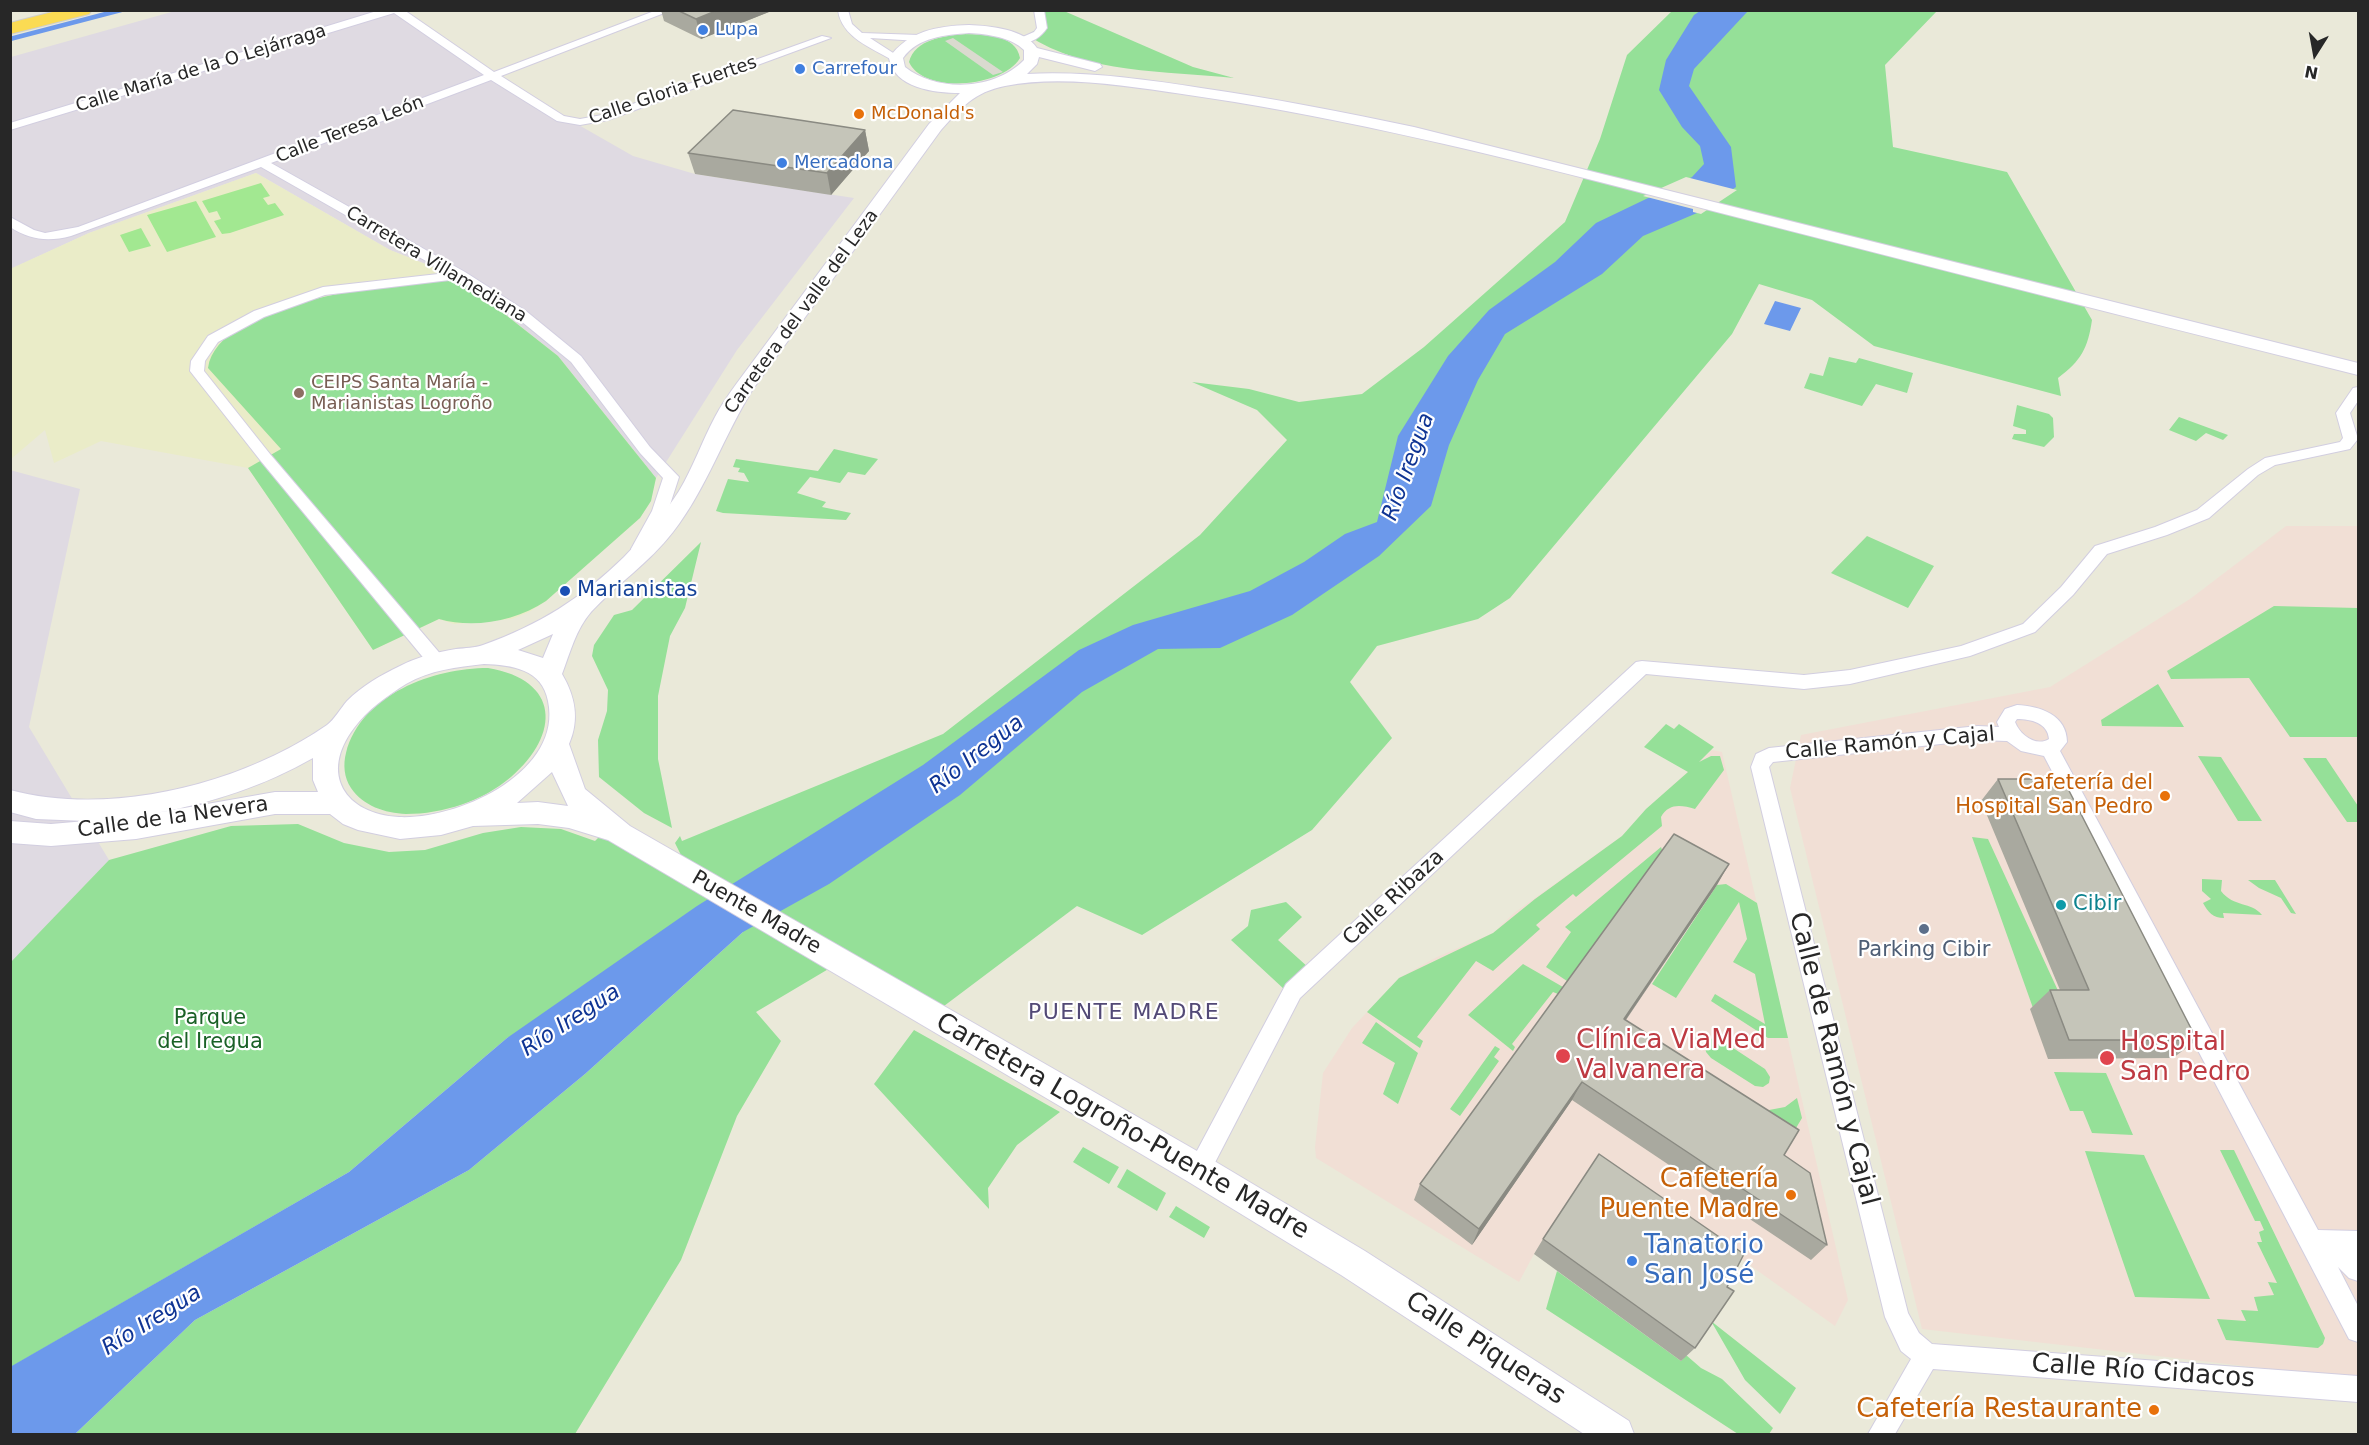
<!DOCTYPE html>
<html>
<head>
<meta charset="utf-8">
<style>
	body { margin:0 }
	#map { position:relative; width:2369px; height:1445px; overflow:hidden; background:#eae9d9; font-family:"DejaVu Sans",sans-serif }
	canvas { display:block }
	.frame { position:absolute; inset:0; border:12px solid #272727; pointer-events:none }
	.north { position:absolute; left:2285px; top:24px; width:60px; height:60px; -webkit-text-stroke:4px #fff; paint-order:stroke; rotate:191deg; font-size:16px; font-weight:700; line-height:24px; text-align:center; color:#272727 }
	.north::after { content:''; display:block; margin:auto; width:21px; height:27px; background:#272727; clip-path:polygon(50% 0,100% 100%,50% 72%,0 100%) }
</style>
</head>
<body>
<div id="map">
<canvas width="2369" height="1445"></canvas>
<div class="frame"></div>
<div class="north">N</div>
</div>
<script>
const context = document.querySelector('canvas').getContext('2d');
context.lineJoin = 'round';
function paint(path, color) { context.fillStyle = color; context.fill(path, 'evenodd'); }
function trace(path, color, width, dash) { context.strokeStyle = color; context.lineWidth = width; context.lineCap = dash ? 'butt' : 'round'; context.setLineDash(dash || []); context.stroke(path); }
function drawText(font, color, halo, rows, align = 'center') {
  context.font = font + ' "DejaVu Sans",sans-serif'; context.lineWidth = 4.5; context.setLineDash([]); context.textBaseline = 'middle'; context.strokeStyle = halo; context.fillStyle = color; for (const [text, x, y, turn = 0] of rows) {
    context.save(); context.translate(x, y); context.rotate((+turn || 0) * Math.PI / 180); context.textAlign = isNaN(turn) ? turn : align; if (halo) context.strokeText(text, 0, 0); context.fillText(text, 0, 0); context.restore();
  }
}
paint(new Path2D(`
	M175 11H397L493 76 633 156 695 174 854 198 737 350 656 478 558 356 469 286 443 271 390 250 256 173 89 233 11 269V57Z
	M10 470 80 489 29 727 109 860 11 963Z`), '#dfdae2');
paint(new Path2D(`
	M256 173 390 250 443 271 436 281 447 280 469 286 558 356 656 478 651 501 640 518 546 601 529 612 512 619 454 624 439 619 373 650 248 468 101 441 54 463 45 430 11 459 10 269 89 233Z`), '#eaecc8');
paint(new Path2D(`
	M2286 526H2358V1379L1922 1329 1790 788 1801 735 2050 687 2190 599Z
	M1712 750 1722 752 1848 1300 1835 1326 1597 1156 1534 1254 1519 1282 1316 1158 1315 1147 1323 1073 1352 1028 1399 978 1437 957 1493 933 1514 913 1623 835 1646 809Z`), '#f1dfd5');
paint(new Path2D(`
	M1037 11H1064L1193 67 1234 78C1166 71 1086 74 1027 35L1041 27Z
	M1672 11H1937L1885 65 1893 147 2007 172 2092 320C2088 348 2081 361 2058 378L2061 396 1874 346 1812 300 1759 284 1732 334 1510 598 1478 619 1377 646 1350 682 1392 738 1312 830 1142 935 1077 906 944 1006 852 955 756 1012 781 1041 737 1116 681 1260 575 1434H75L195 1320 469 1170 585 1074 743 932 507 1038 349 1172 11 1367 10 963 109 860 231 826 298 824 344 843 389 852 425 850 483 833 521 827 561 829 595 841 615 821 682 857 675 843 680 836 682 841 943 734 1200 535 1287 440 1257 410 1192 382 1249 389 1299 402 1362 394 1424 347 1565 222 1600 139 1627 55Z
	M965 34C984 35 1016 34 1020 58 1003 87 924 95 909 62 915 39 944 36 965 34Z
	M447 280 469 286 558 356 656 478 651 501 640 518 546 601C516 621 474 629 439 619L373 650 248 468 281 449 208 368C219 300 391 284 447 280Z
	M1829 357 1856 363 1859 358 1913 373 1907 393 1876 384 1862 406 1804 388 1810 373 1823 376Z
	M2017 405 2049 414 2053 418 2054 437 2044 447 2012 439 2014 434H2026V430L2013 426Z
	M2179 417 2228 435 2223 440 2206 433 2196 441 2169 430Z
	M834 449 878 459 865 475 848 472 840 483 810 477 797 493 826 502 822 507 851 513 846 520 723 513 716 511 728 479 749 482 744 473 738 472 740 468 733 467 736 459 818 471Z
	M1867 536 1934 566 1908 608 1831 573Z
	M701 542 685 608 670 636 658 696V759L672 828 644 813 599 777 598 740 607 711 608 690 592 656 594 645 614 615 632 610Z
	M2274 606 2358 608V737H2290L2249 678 2171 679 2167 671Z
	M488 668C560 680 561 734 511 777 483 801 443 814 406 814 385 813 363 806 351 788 344 778 343 764 346 753 361 694 434 668 488 668Z
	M2158 684 2184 727 2102 726 2101 720Z
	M1666 724 1674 729 1679 724 1714 747 1699 762 1711 756H1720L1724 770 1695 809C1681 805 1669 803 1661 817L1662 826 1576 897 1573 894 1536 925 1540 929 1493 971 1476 961 1417 1037 1423 1041 1420 1048 1367 1012 1399 978 1493 933 1535 899 1622 836 1646 809 1688 772 1644 747Z
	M2198 756 2221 757 2262 821H2238Z
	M2303 758H2326L2358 806V822H2347Z
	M1972 837 1988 839 2066 1008H2033Z
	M1661 847 1664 855 1567 981 1546 967 1571 932 1565 927Z
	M2202 879 2222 880 2221 891C2234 908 2251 901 2262 915L2223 913 2224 918C2213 918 2208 912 2203 903L2211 899 2202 891Z
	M2248 880H2275L2296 914 2291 913 2281 898 2259 888Z
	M1726 884 1757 903 1788 1038H1768L1711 1001 1715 994 1765 1024 1755 974 1733 962 1747 939 1739 902 1676 998 1652 984 1717 885Z
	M1286 902 1302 917 1278 940 1309 968 1285 990 1231 940 1248 926 1251 910Z
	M1523 964 1563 987 1558 994 1553 992 1512 1044 1515 1047 1513 1051 1468 1015Z
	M1376 1022 1418 1053 1398 1104 1383 1094 1395 1063 1362 1043Z
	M914 1030 1060 1112 1017 1145 988 1188 989 1209 874 1084Z
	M1718 1038 1765 1069 1770 1077 1769 1083 1763 1087 1755 1086 1711 1058 1706 1052 1705 1044 1709 1039Z
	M1495 1046 1500 1049 1494 1057 1499 1061 1460 1116 1450 1109Z
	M2054 1072 2106 1073 2133 1135 2092 1133 2083 1111H2070Z
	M1797 1098 1802 1118 1796 1128 1772 1115 1769 1110 1785 1107Z
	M1083 1147 1119 1167 1109 1184 1073 1162Z
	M2220 1150H2234L2325 1338 2323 1344 2318 1348 2226 1340 2217 1319 2246 1321 2241 1310 2258 1311 2254 1297 2274 1295 2268 1282 2277 1283 2257 1242H2262L2259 1232 2264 1230 2260 1221H2255Z
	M2085 1151 2144 1155 2210 1299 2135 1297Z
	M1127 1169 1166 1193 1157 1211 1117 1187Z
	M1176 1206 1210 1227 1204 1238 1169 1217Z
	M1557 1271 1681 1361 1686 1355 1701 1368 1722 1379 1773 1428 1769 1434H1738L1546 1309Z
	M1711 1321 1796 1388 1780 1414 1745 1380Z`), '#95e098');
paint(new Path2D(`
	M261 183 270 196 263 198 268 205 275 203 284 215 230 233 222 234 214 221 221 219 217 211 209 213 202 201Z
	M196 201 216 237 167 252 147 215Z
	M141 228 151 246 129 252 120 235Z`), '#a2e891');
paint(new Path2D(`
	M953 38 1003 72 993 75 945 41Z`), '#dadacf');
paint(new Path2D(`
	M1700 11H1748L1694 69 1689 86 1731 147 1736 187 1697 213 1643 236 1602 274 1505 334 1478 380 1449 445 1431 506 1379 556 1292 615 1220 648 1158 649 1082 692 960 795 829 884 743 932 585 1074 469 1170 195 1320 75 1434H11L10 1367 349 1172 507 1038 697 906 923 765 1079 650 1133 625 1250 591 1304 562 1345 534 1377 522 1398 436 1448 356 1489 310 1555 262 1596 223 1692 177 1704 164 1700 146 1682 127 1659 90 1666 60 1694 15Z
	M1775 301 1801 308 1790 331 1764 324Z`), '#6c99eb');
paint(new Path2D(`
	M1686 177 1737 190 1701 214 1693 212V209L1643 196Z`), '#eae9d9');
trace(new Path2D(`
	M10 39 121 10`), '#6c99eb', 4.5);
const street = new Path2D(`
	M380 10H404L494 72 657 10H672L501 76 564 116 580 119 602 115 822 36 831 38 608 120 580 125 557 121 491 80 271 163 465 272 526 311 581 356 650 447 679 477 668 511 647 549 645 553H633L631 549 652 511 663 478 640 453 571 362 516 317 458 279 325 295 264 317 218 342 205 361 204 371 270 454 443 657 446 662 443 667 437 668 431 667 260 460 190 371 191 361 208 336 254 311 323 287 447 273 261 167 71 236C48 242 30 240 10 227V217L34 230 45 233 78 227 484 75 394 13 10 130V123Z
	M838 10H848L852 24 862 33 919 35 924 38 919 41 870 38 901 58 892 60C872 48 841 37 838 10Z
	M1034 10H1044L1047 28C1041 37 1030 45 1018 43V39L1034 32 1037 28Z
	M2358 387V401L2350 413 2358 439 2350 449 2275 465 2258 475 2209 518 2167 535 2107 554 2073 595 2035 632 1970 656 1850 684 1804 689 1646 674 1300 998 1207 1178 1199 1181 1191 1178 1187 1170 1191 1162 1286 984 1636 662 1642 661 1804 675 1850 670 1961 646 2023 624 2061 587 2095 546 2155 527 2197 510 2248 469 2265 458 2340 442 2343 438 2336 413 2353 388Z
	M2017 705C2040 706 2067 715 2067 742L2060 751 2318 1230 2358 1231V1281L2349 1278 2338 1267 2358 1306V1342L2349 1339 2044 756 2021 751 2007 741 1978 740 1773 762 1769 767 1908 1313 1919 1333 1932 1344 2358 1376V1402L1933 1369 1895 1434H1868L1911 1359 1901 1351 1885 1317 1751 767 1756 754 1769 748 1978 726 1999 727 1997 722 2005 709ZM2017 719C2031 719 2048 723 2049 739 2036 747 2020 735 2015 722Z`);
const secondary = new Path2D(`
	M969 25C991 26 1024 29 1037 48L1100 64 1102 67 1095 71 1039 57 1037 64 1027 74C1085 71 1143 79 1201 88 1272 98 1343 112 1414 127L2358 363V375C2105 312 1853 247 1600 182 1462 147 1323 114 1182 94 1125 86 1062 75 1005 86 974 92 961 108 941 130L753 389C724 435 707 488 673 532 649 563 617 584 591 612 576 629 570 653 562 674 575 696 580 719 569 744L585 789 630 826 1211 1159 1365 1251 1629 1421 1634 1434H1584L1341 1275 1187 1181 608 840 569 828 538 824 473 826 441 835 400 839 358 830 343 824 330 814H275L136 839 51 846 10 843V821L51 824 86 821 36 819 10 812V790C111 817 242 784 327 725 334 720 341 708 347 701 362 686 381 675 400 666 417 657 437 652 456 649 465 648 475 648 483 645 539 625 582 598 624 557 644 536 664 515 679 491 693 468 702 441 715 417 721 405 729 394 737 383L929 124 960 93C934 93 894 88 889 58 908 31 937 26 969 25ZM969 33C987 34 1011 37 1024 50V60C995 90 938 93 905 67L903 58C918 37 945 35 969 33ZM553 634 543 658 518 650ZM484 664C512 665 542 669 548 701 563 772 458 820 399 817 345 814 319 774 354 728 367 710 387 696 406 684 430 670 457 667 484 664ZM313 758V780L318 792H275L156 813C212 803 264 786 313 758ZM552 772 568 806 538 802 517 803Z`);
const highway = new Path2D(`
	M60 10H92L89 14 10 34V23Z`);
trace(street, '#d2cee0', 2);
trace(secondary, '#d2cee0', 2);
trace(highway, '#cfcfcf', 2);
paint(street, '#fff');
paint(secondary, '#fff');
paint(highway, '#fbdb53');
paint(new Path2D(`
	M661 10H774L701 39 664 21Z
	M865 130 869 151 831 195 695 174 688 153Z
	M1998 779 2197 1040 2173 1058 2048 1059 2030 1009 2050 990H2060L1981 801Z
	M1717 885 1626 1020 1827 1245 1811 1260 1572 1100 1472 1245 1414 1200 1420 1184Z
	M1543 1239 1695 1348 1681 1361 1534 1254Z`), '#a9a99f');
paint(new Path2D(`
	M718 10H774L701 39 696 19Z
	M865 130 869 151 831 195 827 173Z
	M1729 864 1717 885 1614 1037 1624 1019Z
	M1582 1082 1572 1100 1472 1245 1479 1229Z`), '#8a8a82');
const building = new Path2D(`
	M677 10H718L696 19Z
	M733 110 865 130 827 173 688 153Z
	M1998 779H2063L2197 1040H2069L2050 990H2089Z
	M1674 834 1729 864 1624 1019 1799 1130 1784 1155 1810 1173 1827 1245 1582 1082 1479 1229 1420 1184Z
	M1599 1154 1744 1254 1727 1287 1734 1291 1695 1348 1543 1239Z`);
paint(building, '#c5c5b9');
trace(building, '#8a8a82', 1.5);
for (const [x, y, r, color] of [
	[703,30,6,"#3f7fe0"],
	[800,69,6,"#3f7fe0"],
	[859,114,6,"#e8710a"],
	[782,163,6,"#3f7fe0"],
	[299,393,6,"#8d6e63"],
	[565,591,6,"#1a4fb4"],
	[2165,796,6,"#e8710a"],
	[2061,905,6,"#0f9aa8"],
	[1924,929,6,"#5c6f8a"],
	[1563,1056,8,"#e0444e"],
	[2107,1058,8,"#e0444e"],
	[1791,1195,6,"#e8710a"],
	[1632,1261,6,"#3f7fe0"],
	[2154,1410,6,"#e8710a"]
]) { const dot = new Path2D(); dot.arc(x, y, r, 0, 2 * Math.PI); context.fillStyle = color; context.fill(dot); trace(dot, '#fff', 2); }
drawText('18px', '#366cbe', '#fff', [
	["Lupa",715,30],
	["Carrefour",812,69],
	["Mercadona",794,163]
], 'left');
drawText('18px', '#272727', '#fff', [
	["Calle María de la O Lejárraga",201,69,-17],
	["Calle Gloria Fuertes",673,91,-19],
	["Calle Teresa León",350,130,-21],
	["Carretera Villamediana",436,265,31],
	["Carretera del valle del Leza",802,312,-54]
]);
drawText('18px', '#c56008', '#fff', [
	["McDonald's",871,114]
], 'left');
drawText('18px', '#785e54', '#fff', [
	["CEIPS Santa María -",311,383],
	["Marianistas Logroño",311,404]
], 'left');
drawText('21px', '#164399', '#fff', [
	["Marianistas",577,591]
], 'left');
drawText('21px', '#272727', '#fff', [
	["Calle Ramón y Cajal",1890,744,-5],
	["Calle de la Nevera",173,818,-8],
	["Calle Ribaza",1394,898,-43],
	["Puente Madre",756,913,30]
]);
drawText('21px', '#c56008', '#fff', [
	["Cafetería del",2153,784],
	["Hospital San Pedro",2153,808]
], 'right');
drawText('21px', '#0d838f', '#fff', [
	["Cibir",2073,905]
], 'left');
drawText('21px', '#4e5e75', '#fff', [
	["Parking Cibir",1924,951]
]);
drawText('21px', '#1a6126', '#fff', [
	["Parque",210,1019],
	["del Iregua",210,1043]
]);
drawText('italic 22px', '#0f3493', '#fff', [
	["Río Iregua",1409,467,-70],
	["Río Iregua",977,755,-38],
	["Río Iregua",571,1021,-33],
	["Río Iregua",152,1321,-32]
]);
context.letterSpacing = '1.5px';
drawText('22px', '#524976', '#fff', [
	["PUENTE MADRE",1124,1013]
]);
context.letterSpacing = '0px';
drawText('26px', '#be3a42', '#fff', [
	["Clínica ViaMed",1576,1041],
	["Valvanera",1576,1071],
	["Hospital",2120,1043],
	["San Pedro",2120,1073]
], 'left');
drawText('26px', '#272727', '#fff', [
	["Calle de Ramón y Cajal",1833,1059,76],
	["Carretera Logroño-Puente Madre",1122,1127,30],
	["Calle Piqueras",1485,1349,33],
	["Calle Río Cidacos",2143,1372,4]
]);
drawText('26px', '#c56008', '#fff', [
	["Cafetería",1779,1180],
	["Puente Madre",1779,1210],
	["Cafetería Restaurante",2142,1410]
], 'right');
drawText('26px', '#366cbe', '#fff', [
	["Tanatorio",1644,1246],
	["San José",1644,1276]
], 'left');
</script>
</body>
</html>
